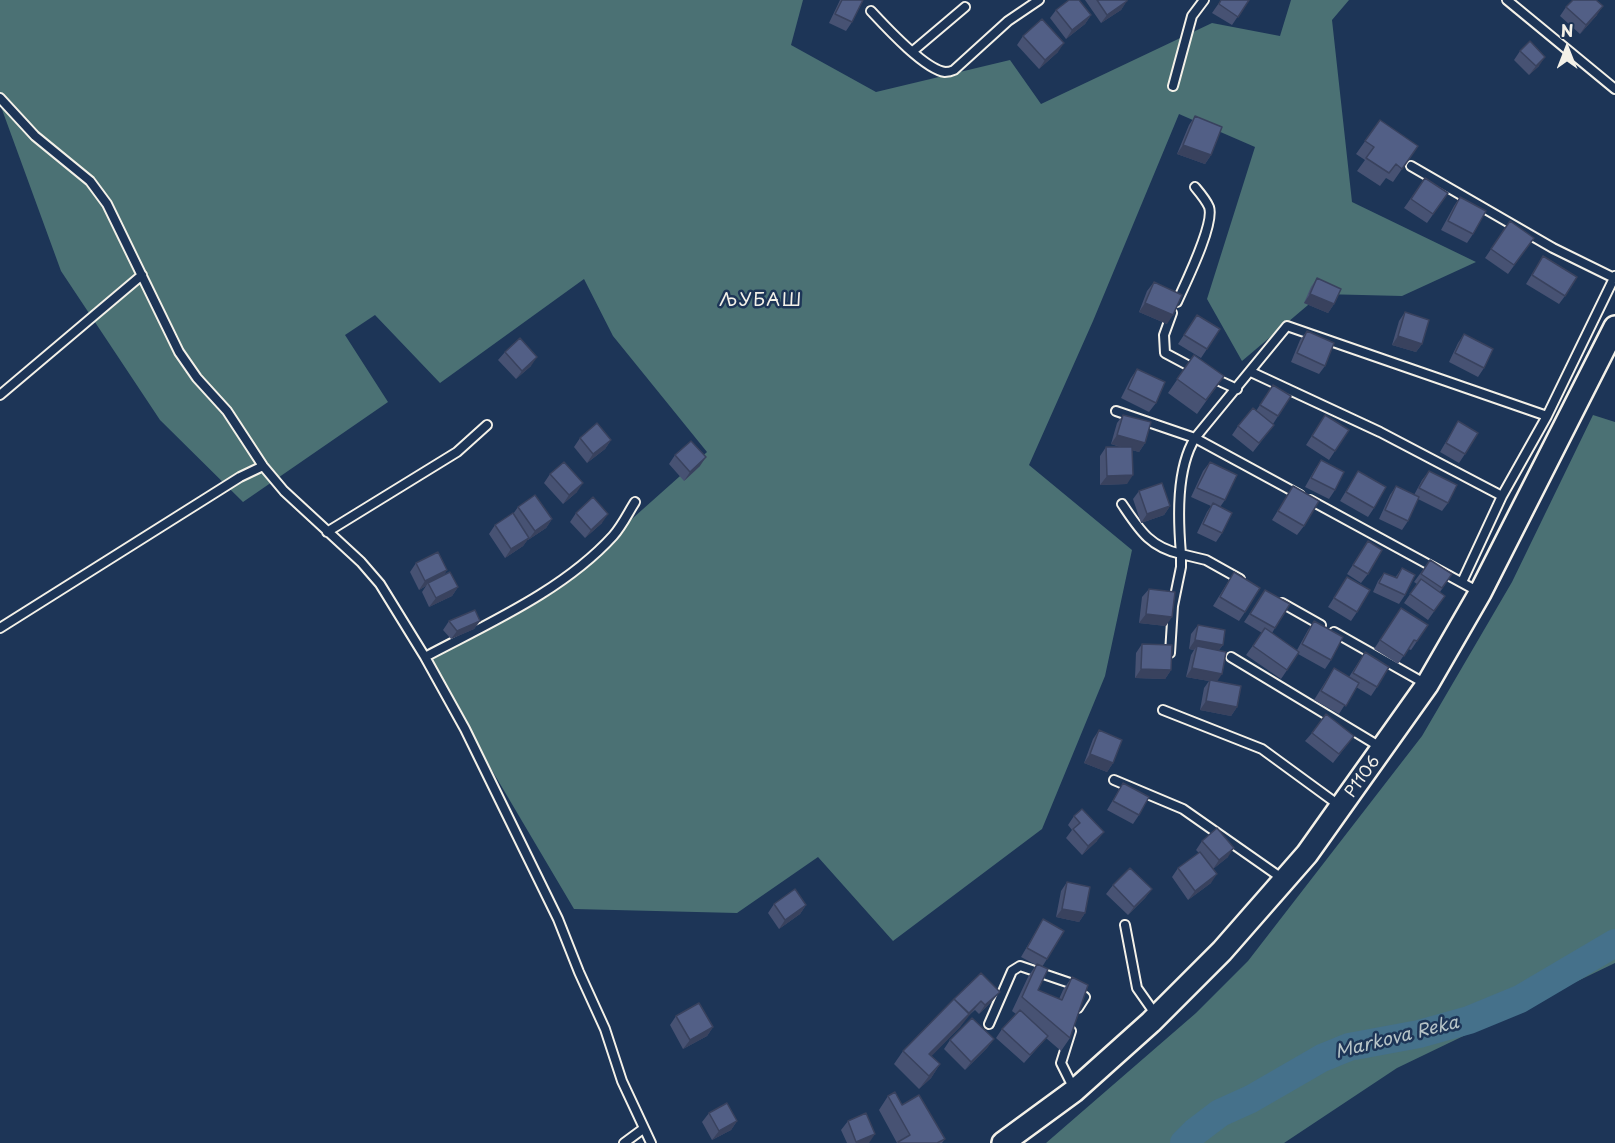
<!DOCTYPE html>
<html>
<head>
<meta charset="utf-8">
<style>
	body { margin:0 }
	#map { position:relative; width:1615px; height:1143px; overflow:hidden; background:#1d3557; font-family:"Playpen Sans",sans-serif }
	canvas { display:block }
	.north { position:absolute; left:1537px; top:18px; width:60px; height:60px; -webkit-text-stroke:4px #1d3557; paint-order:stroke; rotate:0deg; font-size:16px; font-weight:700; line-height:24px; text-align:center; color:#f4f1e8 }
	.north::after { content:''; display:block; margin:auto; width:21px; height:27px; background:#f4f1e8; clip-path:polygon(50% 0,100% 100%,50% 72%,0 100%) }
</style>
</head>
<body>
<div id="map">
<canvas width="1615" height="1143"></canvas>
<div class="north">N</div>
</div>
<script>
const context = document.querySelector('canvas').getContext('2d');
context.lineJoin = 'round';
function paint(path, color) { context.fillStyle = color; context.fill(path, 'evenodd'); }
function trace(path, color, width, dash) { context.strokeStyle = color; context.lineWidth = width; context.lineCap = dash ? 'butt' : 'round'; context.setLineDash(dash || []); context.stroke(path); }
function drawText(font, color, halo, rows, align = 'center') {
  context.font = font + ' "Playpen Sans",sans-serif'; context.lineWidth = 5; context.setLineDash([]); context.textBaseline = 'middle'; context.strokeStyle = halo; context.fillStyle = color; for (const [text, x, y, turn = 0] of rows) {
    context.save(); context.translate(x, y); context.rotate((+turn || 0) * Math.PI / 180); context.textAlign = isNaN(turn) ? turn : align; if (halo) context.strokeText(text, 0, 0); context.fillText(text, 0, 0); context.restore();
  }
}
paint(new Path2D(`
	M0 0H803L791 45 876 92 1010 60 1041 104 1212 23 1280 36 1291 0H1349L1332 20 1352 202 1476 262 1402 296 1321 294 1242 361 1207 299 1255 147 1179 114 1093 321 1029 465 1132 550 1105 676 1042 829 893 941 818 857 737 913 574 909 425 657 513 611 584 565 615 534 707 452 613 336 584 279 440 383 375 315 345 335 388 402 243 502 160 420 61 271 0 104Z
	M1593 415 1615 422V963L1397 1068 1284 1143H1046L1196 1013 1248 961 1422 736 1512 582Z`), '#4b7174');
trace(new Path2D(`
	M1184 1143 1195 1132 1220 1113 1251 1099 1322 1058 1349 1047 1419 1034 1469 1020 1520 999 1615 943`), '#45718b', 28);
const lane = new Path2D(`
	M1507 0 1615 89
	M871 11C885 26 924 69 945 72 947 72 952 71 954 70L1008 21 1039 0
	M913 51 965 7
	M1173 86 1192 16 1204 0
	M0 98 35 136 90 181 107 204 179 352 197 378 227 411 263 466 284 491 361 562 380 584 425 657 465 729 558 919 579 972 605 1029 622 1081 651 1143
	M1411 166 1553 248 1614 278
	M1177 302C1185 284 1215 224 1209 207 1206 200 1200 193 1195 187
	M1172 313 1164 335 1165 353 1195 369
	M1251 372 1380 432 1502 496
	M1211 377 1237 389
	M0 395 142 275
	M1116 411 1195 438 1300 495
	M1310 500 1479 592
	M1122 504C1139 529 1149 547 1181 554V567L1173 606 1170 653
	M327 532 457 452 487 425
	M1240 579 1206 560 1181 554C1178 519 1176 469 1195 438L1287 326 1547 416
	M1462 582 1502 496 1547 416 1615 276
	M1282 603 1321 625
	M0 628 240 477 263 466
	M1334 632 1426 684
	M425 657C489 623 564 590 613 536 622 526 628 513 635 502
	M1231 657 1382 748
	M1163 710 1262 749 1340 806
	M1114 780 1183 809 1283 879
	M1125 925 1137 988 1156 1015
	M989 1024 1012 971 1020 966 1073 984 1078 992 1085 997 1078 1008
	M1071 1031 1061 1063 1074 1089
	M624 1143 643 1129`);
const secondary = new Path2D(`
	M1003 1143 1074 1091 1151 1022 1222 951 1307 854 1427 685 1480 593 1615 327`);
trace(lane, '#f4f1e8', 12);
trace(secondary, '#f4f1e8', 26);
trace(lane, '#1d3557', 8);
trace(secondary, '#1d3557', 21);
paint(new Path2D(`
	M840 0H863L852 22 846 31 829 23Z
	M1085 0H1127L1121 10 1101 23Z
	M1221 0H1249L1232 25 1212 13Z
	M1566 7 1597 15 1580 34 1560 16Z
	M1056 10 1091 15 1085 24 1066 39 1050 18Z
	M1023 36 1058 52 1039 69 1017 45Z
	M1520 51 1539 66 1529 75 1514 60Z
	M1195 116 1211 155 1205 164 1177 154 1189 125Z
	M1380 120 1418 146 1393 182 1386 178 1380 186 1357 171 1365 160 1356 154Z
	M1425 178 1448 193 1427 223 1404 208Z
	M1460 197 1473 234 1467 243 1441 230 1454 206Z
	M1510 221 1534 238 1508 274 1485 258Z
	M1543 256 1565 296 1559 304 1526 284Z
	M1317 278 1334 304 1328 313 1304 303 1311 287Z
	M1154 282 1167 324 1139 312 1147 291Z
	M1405 312 1422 344 1416 352 1392 345 1399 321Z
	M1197 315 1207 349 1201 358 1178 344Z
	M1307 331 1325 366 1319 374 1291 362 1300 340Z
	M1464 334 1484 368 1478 377 1449 362 1458 343Z
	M505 352 531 366 516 379 498 360Z
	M1194 355 1224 376 1197 414 1168 393Z
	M1137 369 1156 403 1149 412 1121 398 1131 378Z
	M1273 385 1291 396 1273 424 1274 425 1253 452 1232 435 1238 426 1256 411Z
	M1123 415 1145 443 1139 452 1132 450 1127 484 1100 485V456L1106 447H1120L1111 444 1117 423Z
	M1325 415 1335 451 1329 460 1306 445Z
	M1458 421 1465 454 1459 463 1440 452Z
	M580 438 611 440 605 449 587 463 574 447Z
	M675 455 700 466 684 481 669 464Z
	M1321 460 1335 490 1329 499 1305 487 1315 469Z
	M1210 462 1225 500 1220 507 1222 533 1216 542 1197 533 1207 512 1211 506 1191 497 1203 471Z
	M1358 471 1374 508 1368 517 1340 501Z
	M1429 471 1448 503 1442 511 1418 499 1408 521 1402 530 1379 519 1390 495 1396 486 1414 495 1422 480Z
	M550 474 577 492 563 504 544 483Z
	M1293 486 1304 526 1297 535 1272 520Z
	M1139 491 1170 506 1164 515 1141 523 1133 499Z
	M518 507 552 519 546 528 528 540V539L523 546 505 558 489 534 495 525 513 514Z
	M576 513 602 523 585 538 570 522Z
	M1368 541V574L1361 583 1347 574Z
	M1430 560 1452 574 1440 592 1445 596 1428 620 1404 603 1417 584 1414 582Z
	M416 563 447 570 443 576 458 587 452 596 429 607 422 592 426 586 419 590 410 572Z
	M1402 568 1405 595 1399 604 1373 592 1378 581 1384 573 1395 578Z
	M1234 572 1245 612 1239 621 1213 606Z
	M1347 577 1357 612 1351 621 1328 607Z
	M1149 589 1166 626 1139 623 1142 597Z
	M1265 590 1275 628 1272 633 1297 650 1308 630 1314 621 1331 660 1325 669 1298 654 1281 679 1246 655 1262 633 1244 622Z
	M1401 608 1428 625 1411 650 1408 649 1398 664 1374 649Z
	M449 621H480L474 629 451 639 443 630Z
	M1198 625 1223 645 1219 650 1217 681 1237 707 1231 716 1200 710 1204 688 1209 681 1186 677 1191 655 1194 650 1189 649 1191 634Z
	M1142 644 1171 670 1165 679 1135 678 1136 653Z
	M1365 652 1377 687 1371 696 1356 687 1339 714 1314 700 1334 668 1349 677Z
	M1099 730 1113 763 1107 772 1084 763 1093 739Z
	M1312 733 1354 736 1333 763 1305 741Z
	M1123 783 1139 815 1133 824 1107 810Z
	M1074 816 1097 841 1082 855 1066 838 1072 830 1068 825Z
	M1202 841 1228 857 1213 869 1211 883 1188 900 1172 877 1178 868 1199 853 1196 850Z
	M1067 882 1085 913 1079 922 1056 917 1061 891Z
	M1113 885 1152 889 1145 898 1128 915 1106 894Z
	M774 904 806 905 800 914 779 929 768 913Z
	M1043 919 1047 959 1042 967 1038 990 1059 999 1063 990 1072 977 1070 1038 1061 1051 1046 1038 1041 1044 1024 1063 996 1038 1002 1029 1016 1014 1012 1011 1028 977 1036 965 1021 957Z
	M1000 992 993 1000 979 1014 975 1010 966 1018 960 1027 931 1056 940 1064 931 1078 919 1089 894 1064 903 1051 954 999Z
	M676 1016 713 1027 707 1036 683 1049 670 1025Z
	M994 1039 987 1048 965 1070 944 1049 950 1040Z
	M888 1096 902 1105 945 1139 942 1143H897L879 1110Z
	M709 1113 737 1121 731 1130 712 1140 702 1122Z
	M848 1121 869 1143H847L841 1130Z`), '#475273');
paint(new Path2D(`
	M1127 1 1121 10 1101 23 1107 15Z
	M1603 6 1597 15 1580 34 1586 25Z
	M1091 15 1085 24 1066 39 1072 30Z
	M1064 43 1058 52 1039 69 1045 60Z
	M1545 57 1539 66 1529 75 1536 66Z
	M1183 145 1211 155 1205 164 1177 154Z
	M1310 294 1334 304 1328 313 1304 303Z
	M1145 303 1173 315 1167 324 1139 312Z
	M1398 336 1422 344 1416 352 1392 345Z
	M537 357 531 366 516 379 522 371Z
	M1117 435 1145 443 1139 452 1111 444Z
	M611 440 605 449 587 463 593 454Z
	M706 457 700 466 684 481 690 472Z
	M1133 475 1127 484 1100 485 1107 476Z
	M583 483 577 492 563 504 569 495Z
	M1170 506 1164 515 1141 523 1147 514Z
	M608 514 602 523 585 538 591 530Z
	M552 519 546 528 528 540 535 531Z
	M529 538 523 546 505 558 511 549Z
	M447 570 441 579 428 583 426 586 419 590 425 581Z
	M458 587 452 596 429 607 436 598Z
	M1146 614 1172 617 1166 626 1139 623Z
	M480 621 474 629 451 639 457 631Z
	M1195 640 1223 645 1216 653 1197 646 1194 650 1189 649Z
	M1192 668 1222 674 1216 683 1210 680 1209 681 1186 677Z
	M1141 669 1171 670 1165 679 1135 678Z
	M1206 701 1237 707 1231 716 1200 710Z
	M1090 754 1113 763 1107 772 1084 763Z
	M1104 832 1097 841 1082 855 1088 846Z
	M1234 848 1228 857 1213 869 1219 860Z
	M1217 874 1211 883 1188 900 1195 891Z
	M1152 889 1145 898 1128 915 1134 907Z
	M806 905 800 914 779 929 785 920Z
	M1062 909 1085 913 1079 922 1056 917Z
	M1000 992 993 1000 979 1014 985 1005Z
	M981 1001 960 1027 920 1068 929 1054Z
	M713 1027 707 1036 683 1049 690 1040Z
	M994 1039 987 1048 965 1070 971 1062Z
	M940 1064 931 1078 919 1089 929 1076Z
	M737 1121 731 1130 712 1140 719 1131Z
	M875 1134 869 1143H856V1142Z`), '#39425e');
const building = new Path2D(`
	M842 0H863L852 22 835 14Z
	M1069 0H1079L1091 15 1072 30 1056 10Z
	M1097 0H1127V1L1107 15Z
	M1221 0H1249L1238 17 1219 4Z
	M1573 0H1596L1603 6 1586 25 1566 7Z
	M1042 19 1064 43 1045 60 1023 36Z
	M1530 41 1545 57 1536 66 1520 51Z
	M1195 116 1222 127 1211 155 1183 145Z
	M1380 120 1418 146 1402 169 1396 164 1389 173 1366 158 1374 147 1365 141Z
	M1425 178 1448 193 1433 214 1411 199Z
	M1460 197 1486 211 1473 234 1448 221Z
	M1510 221 1534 238 1514 265 1491 249Z
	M1543 256 1577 277 1565 296 1532 275Z
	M1317 278 1341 289 1334 304 1310 294Z
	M1154 282 1182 295 1173 315 1145 303Z
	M1405 312 1429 320 1422 344 1398 336Z
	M1197 315 1220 329 1207 349 1184 335Z
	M1307 331 1334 343 1325 366 1297 353Z
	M1464 334 1493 349 1484 368 1455 353Z
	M520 338 537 357 522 371 505 352Z
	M1194 355 1224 376 1206 400 1177 379Z
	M1137 369 1165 382 1156 403 1128 389Z
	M1273 385 1291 396 1278 416 1260 405Z
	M1253 408 1274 425 1259 443 1238 426Z
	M1123 415 1151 422 1145 443 1117 435Z
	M1325 415 1349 430 1335 451 1312 436Z
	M1458 421 1478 433 1465 454 1446 443Z
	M597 423 611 440 593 454 580 438Z
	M691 441 706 457 690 472 675 455Z
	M1106 447H1132L1133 475 1107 476Z
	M1321 460 1344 472 1335 490 1311 478Z
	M564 462 583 483 569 495 550 474Z
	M1210 462 1237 475 1225 500 1197 488Z
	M1358 471 1386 487 1374 508 1346 492Z
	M1429 471 1457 485 1448 503 1419 488Z
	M1162 483 1170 506 1147 514 1139 491Z
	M1293 486 1319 501 1304 526 1278 511Z
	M1396 486 1419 497 1408 521 1385 510Z
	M535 495 552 519 535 531 518 507Z
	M593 497 608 514 591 530 576 513Z
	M1213 503 1232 513 1222 533 1203 524Z
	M513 513 529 538 511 549 495 525Z
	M1368 541 1382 550 1368 574 1353 565Z
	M438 552 447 570 425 581 416 563Z
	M1430 560 1452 574 1442 588 1421 574Z
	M1402 568 1415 575 1405 595 1379 583 1384 573 1397 578Z
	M450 572 458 587 436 598 428 583Z
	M1234 572 1260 588 1245 612 1220 597Z
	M1347 577 1370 590 1357 612 1334 598Z
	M1421 579 1445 596 1434 611 1410 594Z
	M1149 589 1175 592 1172 617 1146 614Z
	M1265 590 1290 604 1275 628 1250 614Z
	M1401 608 1428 625 1417 641 1414 640 1404 656 1380 640Z
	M475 610 480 621 457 631 449 621Z
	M1314 621 1343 637 1331 660 1302 644Z
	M1198 625 1225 630 1223 645 1195 640Z
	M1265 628 1299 652 1287 670 1253 646Z
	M1142 644 1172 645 1171 670 1141 669Z
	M1197 646 1226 652 1222 674 1192 668Z
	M1365 652 1389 667 1377 687 1353 673Z
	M1334 668 1359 683 1346 706 1321 691Z
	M1210 680 1241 686 1237 707 1206 701Z
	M1326 714 1354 736 1339 754 1312 733Z
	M1099 730 1122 740 1113 763 1090 754Z
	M1123 783 1149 797 1139 815 1113 801Z
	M1082 809 1104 832 1088 846 1073 829 1080 823 1074 816Z
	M1217 828 1234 848 1219 860 1202 841Z
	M1200 852 1217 874 1195 891 1178 868Z
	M1130 868 1152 889 1134 907 1113 885Z
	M1067 882 1090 887 1085 913 1062 909Z
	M795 889 806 905 785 920 774 904Z
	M1043 919 1064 931 1047 959 1027 948Z
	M1037 964 1048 969 1038 990 1062 1000 1072 977 1088 985 1070 1038 1022 997Z
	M981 973 1000 992 985 1005 981 1001 969 1013 954 999Z
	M954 999 969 1014 929 1054 940 1064 929 1076 903 1051Z
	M699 1003 713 1027 690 1040 676 1016Z
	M1020 1010 1048 1036 1030 1055 1002 1029Z
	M972 1018 994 1039 971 1062 950 1040Z
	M895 1092 902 1105 919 1095 945 1139 937 1143H899L898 1142 910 1135 888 1096Z
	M727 1103 737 1121 719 1131 709 1113Z
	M866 1113 875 1134 856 1142 848 1121Z`);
paint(building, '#525f86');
trace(building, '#39425e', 1.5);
drawText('16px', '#f4f1e8', '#1d3557', [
	["P1106",1363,777,-54]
]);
context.letterSpacing = '1.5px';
drawText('18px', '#f4f1e8', '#1d3557', [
	["ЉУБАШ",761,301]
]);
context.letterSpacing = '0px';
drawText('italic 18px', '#b7c4c7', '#1d3557', [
	["Markova Reka",1397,1038,-14]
]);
</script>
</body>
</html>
